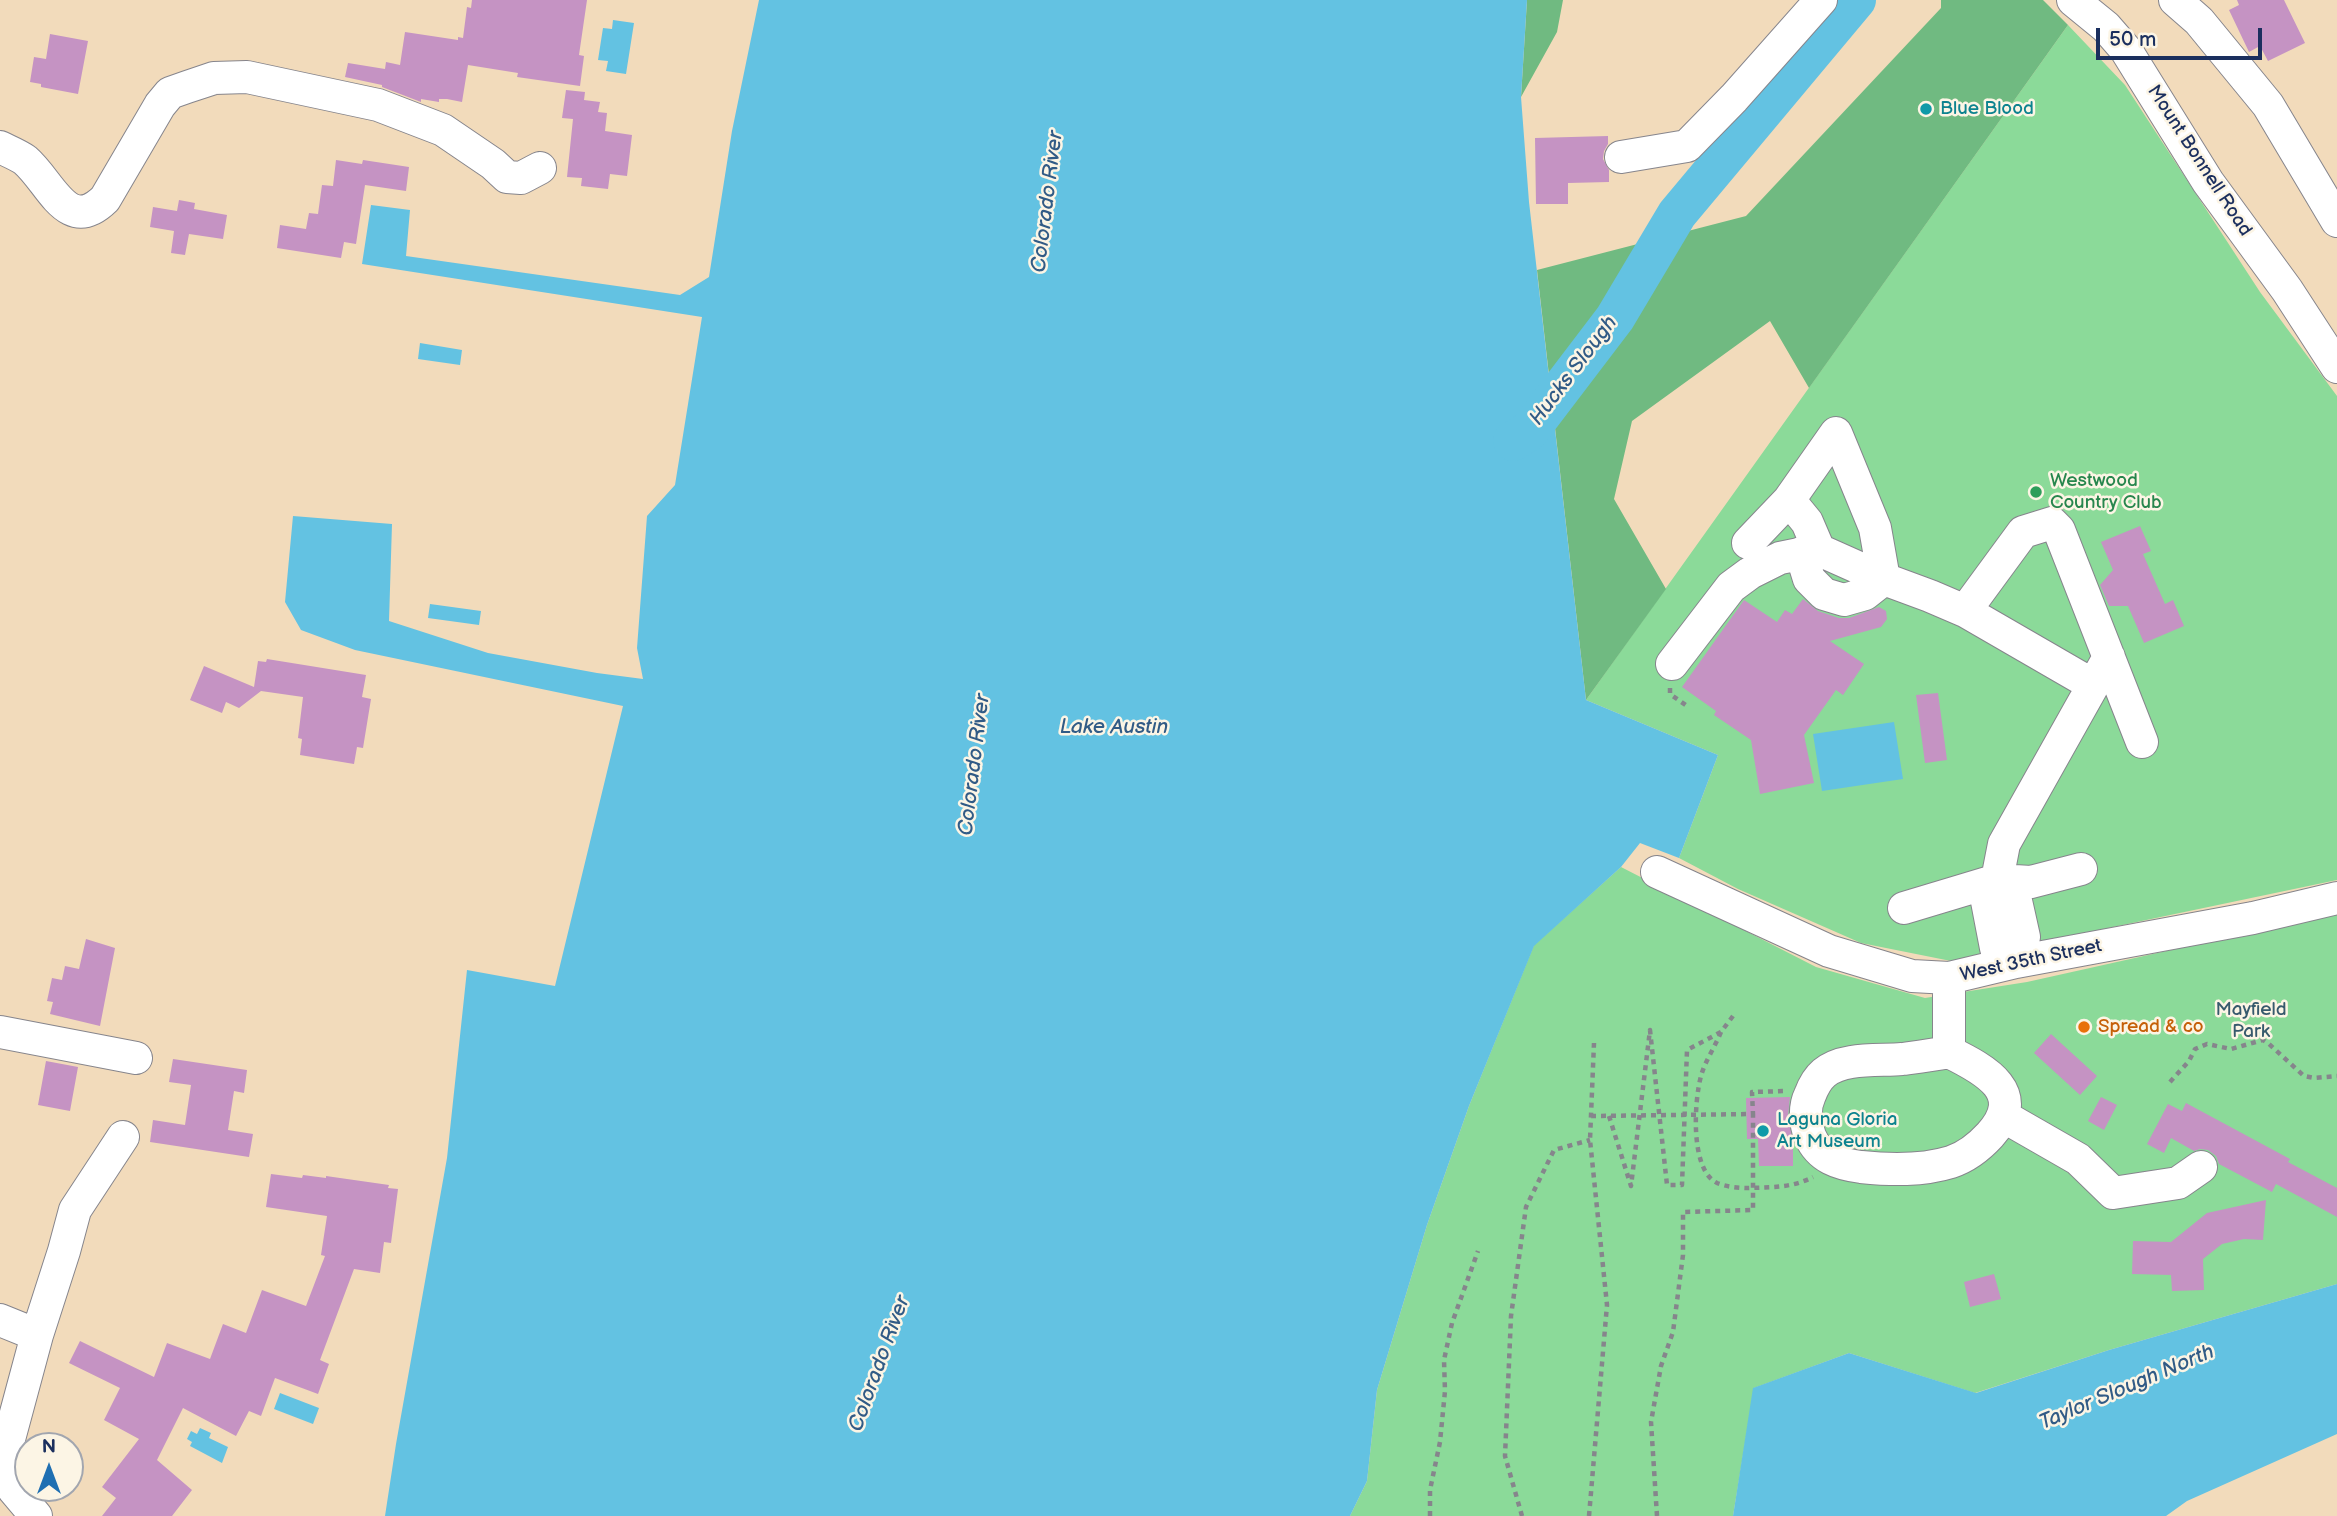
<!DOCTYPE html>
<html>
<head>
<meta charset="utf-8">
<style>
	body { margin:0 }
	#map { position:relative; width:2337px; height:1516px; overflow:hidden; background:#f2dbbb; font-family:"Balsamiq Sans",sans-serif }
	canvas { display:block }
	.north { position:absolute; left:14px; top:1432px; width:70px; height:70px; box-sizing:border-box; background:#fcf5e5; border:2px solid #a2a6af; border-radius:50%; rotate:0deg; font-size:19px; font-weight:700; line-height:28px; text-align:center; color:#1b2f5e }
	.north::after { content:''; display:block; margin:auto; width:24px; height:32px; background:#1f6fb2; clip-path:polygon(50% 0,100% 100%,50% 72%,0 100%) }
	.scale { position:absolute; left:2096px; top:28px; width:166px; height:32px; box-sizing:border-box; border:4px solid #1b2f5e; border-top:0; padding-left:9px; font-size:21px; line-height:24px; white-space:nowrap; color:#1b2f5e; -webkit-text-stroke:5px #fcf5e5; paint-order:stroke }
</style>
</head>
<body>
<div id="map">
<canvas width="2337" height="1516"></canvas>
<div class="north">N</div>
<div class="scale">50 m</div>
</div>
<script>
const context = document.querySelector('canvas').getContext('2d');
context.lineJoin = 'round';
function paint(path, color) { context.fillStyle = color; context.fill(path, 'evenodd'); }
function trace(path, color, width, dash) { context.strokeStyle = color; context.lineWidth = width; context.lineCap = dash ? 'butt' : 'round'; context.setLineDash(dash || []); context.stroke(path); }
function drawText(font, color, halo, rows, align = 'center') {
  context.font = font + ' "Balsamiq Sans",sans-serif'; context.lineWidth = 5; context.setLineDash([]); context.textBaseline = 'middle'; context.strokeStyle = halo; context.fillStyle = color; for (const [text, x, y, turn = 0] of rows) {
    context.save(); context.translate(x, y); context.rotate((+turn || 0) * Math.PI / 180); context.textAlign = isNaN(turn) ? turn : align; if (halo) context.strokeText(text, 0, 0); context.fillText(text, 0, 0); context.restore();
  }
}
paint(new Path2D(`
	M2068 25 2125 85 2260 292 2337 396V880L1951 961 1861 943 1738 889 1679 858 1718 755 1586 700Z
	M1621 867 1816 967 1925 998 2027 982 2337 913V1284L2109 1350 1975 1393 1849 1353 1754 1388 1733 1516H1350L1367 1481 1377 1390 1427 1225 1469 1106 1534 945Z`), '#8bda99');
paint(new Path2D(`
	M1527 0H1563L1557 32 1521 97Z
	M1941 0H2043L2068 25 1809 388 1770 321 1632 421 1614 499 1666 589 1586 700 1537 270 1746 216 1941 8Z`), '#70ba81');
paint(new Path2D(`
	M759 0H1527L1521 97 1529 202 1586 700 1718 755 1679 858 1640 843 1621 867 1534 946 1469 1106 1427 1225 1377 1390 1367 1481 1350 1516H385L396 1444 447 1158 467 970 555 986 623 706 355 650 301 630 285 602 293 516 392 524 389 621 488 653 597 673 643 679 637 648 647 516 675 485 702 317 362 264 371 205 410 210 406 256 680 295 709 277 732 131Z
	M613 20 634 23 626 74 606 71 608 61 598 60 603 28 612 29Z
	M420 343 462 350 460 365 418 359Z
	M430 604 481 611 479 625 428 618Z
	M1894 722 1903 779 1822 791 1813 734Z
	M2337 1284V1434L2187 1501 2166 1516H1733L1753 1388 1849 1353 1976 1393 2109 1350Z
	M280 1393 319 1408 313 1424 274 1409Z
	M200 1428 211 1433 209 1438 228 1447 222 1463 190 1446 192 1442 187 1439 191 1431 197 1434Z`), '#63c2e2');
trace(new Path2D(`
	M1513 441 1529 431 1615 318 1677 214 1856 0`), '#63c2e2', 40);
paint(new Path2D(`
	M472 0H587L579 55 584 56 580 86 517 77 518 73 468 65 462 102 447 99H439V102L421 99V102L382 87V85L345 77 348 63 385 69 386 62 400 65 405 32 458 40V37L463 38 467 7 471 8Z
	M2237 0H2284L2305 43 2268 61 2260 46 2249 52 2229 10 2239 5Z
	M50 34 88 41 78 94 41 87V84L30 82 34 57 46 59Z
	M566 90 585 92 584 100 600 102 598 112 607 113 605 131 632 135 627 176 610 174 608 189 581 186 582 178 567 177 573 119 562 118Z
	M1608 136V144L1604 151 1603 159 1609 170V182L1568 183V204H1536L1535 138Z
	M336 160 362 164 363 160 409 167 406 191 365 185 356 244 344 242 341 258 277 248 280 225 306 229 309 213 318 214 322 185 333 186Z
	M179 200 195 203 194 209 227 215 223 239 189 234 185 255 171 253 174 231 150 227 153 207 177 211Z
	M2140 526 2151 551 2143 554 2165 604 2173 600 2184 626 2144 643 2128 606H2109L2100 585 2113 570 2101 542Z
	M1803 599 1818 611 1839 618H1849L1879 607 1886 611 1887 619 1881 627 1830 641 1864 664 1843 695 1836 690 1804 735 1814 783 1760 794 1751 740 1714 715 1716 711 1682 687 1744 600 1777 622 1785 610 1792 614Z
	M267 659 366 675 362 697 371 699 363 748 357 747 354 764 300 755 302 739 298 738 303 697 261 691 239 708 226 702 222 713 190 700 204 666 254 687 258 661 266 662Z
	M1938 693 1947 760 1925 763 1916 695Z
	M86 939 115 948 100 1026 50 1014 53 1002 47 1001 52 978 62 980 65 966 79 969Z
	M2051 1034 2097 1076 2080 1095 2034 1053Z
	M173 1059 247 1070 244 1093 234 1091 228 1130 253 1134 249 1157 150 1142 153 1120 185 1125 191 1085 169 1082Z
	M46 1061 78 1067 70 1111 38 1105Z
	M1790 1097 1788 1116 1793 1142V1166H1759L1758 1139H1747L1746 1098Z
	M2101 1097 2117 1105 2104 1130 2088 1121Z
	M2186 1103 2290 1159 2288 1162 2337 1188V1217L2276 1184 2272 1192 2219 1164 2216 1156 2208 1150 2200 1149 2194 1151 2171 1138 2164 1153 2147 1144 2168 1104 2182 1111Z
	M271 1174 302 1178 303 1175 326 1178V1176L389 1185 388 1188 398 1189 391 1243 384 1242 380 1273 354 1269 320 1360 329 1364 318 1394 275 1378 261 1416 249 1411 236 1436 183 1408 157 1460 192 1490 172 1516H102L116 1498 102 1487 139 1439 104 1420 120 1388 69 1363 80 1341 154 1377 167 1343 210 1359 223 1324 246 1333 262 1290 306 1306 325 1256 321 1255 327 1216 266 1207Z
	M2266 1200 2263 1240 2244 1239 2222 1244 2203 1259 2204 1290 2172 1291 2171 1275 2132 1274 2133 1241 2171 1242 2207 1213Z
	M1994 1274 2001 1299 1970 1307 1964 1282Z`), '#c593c3');
const minor = new Path2D(`
	M2073 0 2106 27 2126 50 2208 182 2287 290 2337 367
	M2175 0 2199 21 2268 105 2337 221
	M0 147C8 151 18 155 25 160 51 182 67 236 105 199L160 105 170 93 187 87 214 78 247 77 378 105 443 130 493 164 507 177 521 178 540 168
	M1621 157 1687 146 1734 98 1821 0
	M1748 543 1789 500
	M1801 553 1809 579 1824 594 1844 600 1865 594 1884 579 1819 550
	M1965 611 2093 685
	M1672 664 1731 587 1750 573 1780 558 1819 550 1807 522 1789 500 1836 433 1875 528 1884 579 1930 596 1965 611 2023 532 2052 523 2059 530 2142 742
	M1657 872 1829 951 1912 976 1949 978 2016 962 2253 918 2337 898
	M1997 880 2004 844 2109 657
	M1997 880 2014 892 2024 937 2016 962 1996 948 1986 896Z
	M1904 908 1997 880 2031 882 2081 869
	M1949 978V1052C1933 1055 1917 1057 1902 1059 1878 1061 1843 1057 1824 1073 1817 1079 1813 1087 1810 1095 1804 1107 1805 1123 1810 1136 1819 1158 1839 1164 1861 1167 1891 1170 1922 1171 1951 1162 1966 1157 1979 1147 1990 1135 2028 1093 1986 1070 1949 1052
	M0 1032 136 1058
	M2003 1116 2078 1159 2113 1193 2178 1183 2201 1167
	M0 1320 37 1335
	M36 1516 14 1490 6 1468 9 1439 37 1335 64 1251 75 1210 123 1137`);
trace(minor, '#86858c', 34);
trace(new Path2D(`
	M1670 688V694L1687 706
	M1721 1032C1715 1047 1705 1061 1701 1076 1694 1102 1690 1170 1717 1183 1726 1187 1740 1188 1749 1188 1772 1187 1792 1188 1813 1177
	M2170 1082 2189 1061 2195 1049 2207 1044 2231 1049 2263 1040 2269 1044 2304 1076 2314 1078 2337 1076
	M1591 1116 1753 1114 1752 1092 1786 1091
	M1609 1116 1631 1186 1650 1030 1667 1185H1682L1687 1050 1721 1032 1736 1012
	M1430 1516V1490L1440 1442 1445 1391 1444 1360 1452 1323 1478 1251
	M1522 1516 1505 1456 1511 1316 1526 1207 1554 1150 1590 1140
	M1589 1516 1607 1305 1590 1140 1594 1043
	M1657 1516 1651 1422 1661 1366 1673 1332 1683 1255V1212L1753 1210V1114`), '#86858c', 4.5, [5, 5]);
trace(minor, '#fff', 32);
for (const [x, y, r, color] of [
	[1926,109,7,"#0f9aa8"],
	[2036,492,7,"#2e9e5b"],
	[2084,1027,7,"#e8710a"],
	[1763,1131,7,"#0f9aa8"]
]) { const dot = new Path2D(); dot.arc(x, y, r, 0, 2 * Math.PI); context.fillStyle = color; context.fill(dot); trace(dot, '#fcf5e5', 2.5); }
drawText('19px', '#0d838f', '#fcf5e5', [
	["Blue Blood",1940,109],
	["Laguna Gloria",1777,1120],
	["Art Museum",1777,1142]
], 'left');
drawText('19px', '#1b2f5e', '#fcf5e5', [
	["Mount Bonnell Road",2199,161,57],
	["West 35th Street",2031,961,-12]
]);
drawText('19px', '#27864d', '#fcf5e5', [
	["Westwood",2050,481],
	["Country Club",2050,503]
], 'left');
drawText('19px', '#375a6d', '#fcf5e5', [
	["Mayfield",2251,1010],
	["Park",2251,1032]
]);
drawText('19px', '#c56008', '#fcf5e5', [
	["Spread & co",2098,1027]
], 'left');
drawText('italic 21px', '#315b86', '#fcf5e5', [
	["Colorado River",1048,202,-83],
	["Hucks Slough",1574,371,-53],
	["Lake Austin",1114,728],
	["Colorado River",975,765,-83],
	["Colorado River",880,1364,-70],
	["Taylor Slough North",2127,1388,-23]
]);
</script>
</body>
</html>
